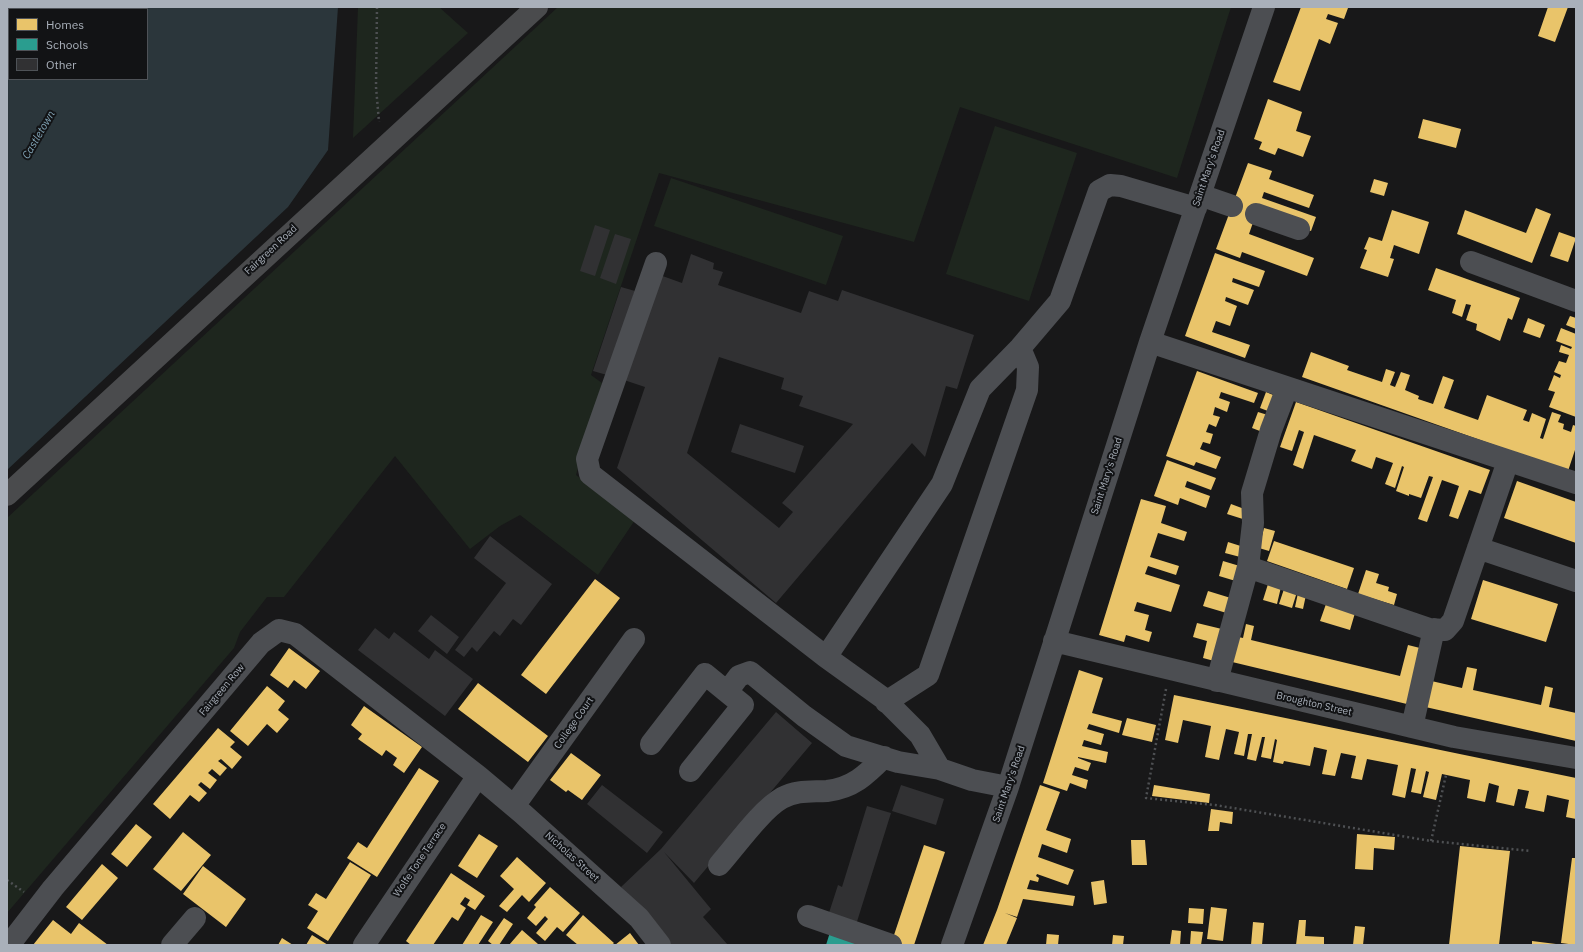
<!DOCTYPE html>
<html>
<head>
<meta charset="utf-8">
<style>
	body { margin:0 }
	#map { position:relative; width:1583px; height:952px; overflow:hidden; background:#181819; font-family:"IBM Plex Sans",sans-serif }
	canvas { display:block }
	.frame { position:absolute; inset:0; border:8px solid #a9b0ba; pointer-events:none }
	.legend { position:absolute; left:8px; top:8px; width:140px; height:72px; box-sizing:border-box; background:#121315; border:1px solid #4e5257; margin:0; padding:5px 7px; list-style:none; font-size:12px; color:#a9b0ba }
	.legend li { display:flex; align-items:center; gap:8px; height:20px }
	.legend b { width:20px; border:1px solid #4e5257 }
</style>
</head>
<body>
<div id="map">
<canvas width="1583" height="952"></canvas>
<div class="frame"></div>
<ul class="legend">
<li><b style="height:11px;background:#e9c46a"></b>Homes</li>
<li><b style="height:11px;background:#2a9d8f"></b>Schools</li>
<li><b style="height:11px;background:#313133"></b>Other</li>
</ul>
</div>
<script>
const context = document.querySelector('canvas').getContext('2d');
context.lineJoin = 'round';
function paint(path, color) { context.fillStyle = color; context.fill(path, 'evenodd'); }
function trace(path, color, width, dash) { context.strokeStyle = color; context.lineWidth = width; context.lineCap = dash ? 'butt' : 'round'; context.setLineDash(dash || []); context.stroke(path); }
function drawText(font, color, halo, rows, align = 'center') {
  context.font = font + ' "IBM Plex Sans",sans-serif'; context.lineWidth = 4; context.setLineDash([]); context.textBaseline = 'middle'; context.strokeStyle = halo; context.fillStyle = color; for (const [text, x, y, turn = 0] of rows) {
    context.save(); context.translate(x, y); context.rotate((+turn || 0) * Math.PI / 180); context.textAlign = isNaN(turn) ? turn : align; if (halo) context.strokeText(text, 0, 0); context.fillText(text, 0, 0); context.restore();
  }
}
paint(new Path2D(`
	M358 7H439L468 33 353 138Z
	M558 7H1231L1177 178 960 107 914 242 659 173 591 375 602 383 576 475 635 520 598 575 520 515 500 526 470 549 395 456 284 597H267L240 632 234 648 7 913V518Z
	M995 126 1077 153 1029 301 946 274Z
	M671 178 843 236 826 285 654 226Z`), '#1e261e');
paint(new Path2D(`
	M7 7H338L328 150 288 207 7 470ZM9 9H147V79H9Z`), '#2b363b');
paint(new Path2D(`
	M1301 7 1348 8 1344 19 1328 14 1326 19 1338 23 1330 44 1319 39 1300 91 1273 82Z
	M1548 7H1568L1555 42 1538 36Z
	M1268 99 1302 112 1296 131 1311 136 1303 157 1278 148 1275 155 1259 149 1262 142 1254 139Z
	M1423 119 1461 129 1456 148 1418 138Z
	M1248 163 1272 171 1269 179 1314 195 1309 208 1264 192 1262 198 1316 217 1311 231 1257 211 1249 234 1314 258 1307 276 1242 252 1240 258 1216 249Z
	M1374 179 1388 183 1384 196 1370 192Z
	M1536 208 1551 214 1532 263 1457 234 1465 210 1526 233Z
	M1392 210 1429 222 1419 254 1394 245 1390 258 1394 259 1388 277 1360 268 1367 250 1364 249 1369 237 1382 241Z
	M1559 232 1576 238 1568 262 1550 256Z
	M1215 253 1265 271 1259 287 1233 278 1232 282 1254 290 1248 305 1226 297 1225 301 1237 306 1230 326 1216 321 1212 332 1250 345 1245 358 1185 336Z
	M1436 268 1520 298 1512 320 1508 318 1500 341 1476 330 1477 324 1466 320 1471 305 1466 304 1462 317 1452 313 1456 300 1428 290Z
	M1570 316 1576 318V329L1566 325Z
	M1528 318 1545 325 1540 338 1523 332Z
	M1561 328 1576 334V417L1549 407 1555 392 1548 390 1554 375 1560 378 1561 375 1554 372 1559 361 1566 363 1569 355 1559 352 1561 345 1571 349 1572 347 1556 341Z
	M1311 352 1349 366 1347 370 1382 382 1386 369 1395 372 1390 385 1395 387 1401 372 1410 375 1405 390 1419 396 1418 399 1433 404 1443 376 1454 380 1444 408 1478 420 1487 395 1527 410 1523 420 1529 422 1532 413 1546 419 1540 438 1543 439 1552 412 1561 415 1558 422 1564 424 1563 429 1571 432 1573 425 1576 426V447L1568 471 1302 377Z
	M1197 371 1258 393 1254 403 1221 392 1219 398 1230 402 1227 412 1215 407 1213 415 1220 417 1216 427 1209 424 1206 432 1213 434 1210 444 1203 442 1200 449 1221 457 1216 469 1196 462 1194 466 1166 456Z
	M1266 392 1278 397 1273 413 1260 408Z
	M1296 402 1490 470 1481 494 1469 490 1458 519 1449 516 1459 486 1442 480 1427 522 1418 519 1433 477 1429 476 1421 498 1409 494V496L1396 491 1404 467 1402 466 1395 488 1385 484 1393 463 1376 457 1372 469 1351 461 1356 450 1314 435 1303 469 1293 465 1304 432 1299 430 1292 451 1280 447Z
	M1258 412 1271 416 1265 433 1252 428Z
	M1167 460 1216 478 1211 490 1187 481 1185 487 1210 496 1206 508 1180 498 1178 505 1154 496Z
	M1517 481 1576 502V543L1504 518Z
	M1141 499 1166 506 1161 523 1187 532 1184 541 1158 533 1150 557 1179 566 1176 575 1148 566 1145 574 1180 585 1171 612 1137 602 1134 611 1149 615 1145 630 1152 632 1149 642 1126 635 1124 642 1099 635Z
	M1231 504 1247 510 1246 520 1227 514Z
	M1264 528 1275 531 1269 551 1259 548Z
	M1274 541 1354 568 1347 589 1267 561Z
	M1228 542 1247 548 1244 558 1225 553Z
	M1223 561 1243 567 1239 582 1219 576Z
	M1366 570 1379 574 1376 583 1389 587 1388 591 1397 594 1394 605 1358 594Z
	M595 579 620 598 546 694 521 675Z
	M1483 580 1558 604 1546 642 1471 619Z
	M1268 584 1281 587 1277 604 1263 600Z
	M1284 589 1297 592 1292 608 1279 604Z
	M1208 591 1234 599 1230 614 1203 606Z
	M1298 593 1306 595 1303 609 1295 607Z
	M1326 604 1355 613 1350 630 1320 621Z
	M1197 623 1226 630 1218 662 1203 658 1207 641 1193 637Z
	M1246 624 1254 626 1251 640 1400 676 1408 645 1424 649 1411 705 1228 661 1234 636 1243 638Z
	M289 648 320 671 306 689 294 680 288 688 270 675Z
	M1467 667 1477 669 1473 690 1541 705 1545 686 1553 688 1549 707 1576 713V741L1421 706 1427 680 1462 688Z
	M1079 670 1103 678 1092 713 1122 721 1119 733 1089 724 1087 729 1104 734 1101 745 1084 740 1082 746 1108 752 1106 763 1078 757V758L1091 763 1088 771 1075 767 1072 775 1088 780 1086 789 1070 783 1067 791 1043 783Z
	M478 683 548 736 528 762 458 709Z
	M267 686 285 701 278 710 289 719 277 733 267 724 248 746 230 731Z
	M1174 695 1576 778V819L1566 817 1569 800 1547 795 1544 812 1525 808 1529 791 1518 789 1514 806 1496 802 1499 786 1489 783 1485 802 1467 798 1470 780 1442 774 1436 800 1423 797 1429 772 1426 771 1421 794 1411 792 1416 769 1411 768 1405 798 1392 795 1398 765 1367 759 1362 780 1351 778 1356 756 1341 753 1335 776 1322 774 1327 750 1314 747 1310 766 1284 761 1283 764 1273 762 1277 740 1275 739 1271 759 1261 757 1265 737H1262L1256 761 1247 759 1252 734H1248L1244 756 1234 754 1239 732 1226 729 1219 760 1205 757 1211 726 1183 720 1178 743 1165 740Z
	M364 706 422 747 404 773 393 765 397 758 386 750 382 756 358 739 362 734 351 725Z
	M1127 718 1156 725 1152 742 1122 735Z
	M218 728 235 742 230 747 242 757 232 769 221 759 218 761 227 768 220 776 212 769 208 773 217 780 210 789 201 782 198 785 207 793 199 802 190 795 170 819 153 804Z
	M571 753 601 775 582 800 568 790 566 792 550 780Z
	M419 768 439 781 377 877 347 858 358 842 367 848Z
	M1040 785 1060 792 1046 830 1071 839 1067 853 1042 844 1038 857 1074 870 1068 885 1037 874 1036 876 1039 878 1038 882 1030 880 1027 889 1075 896 1073 906 1023 899 1017 917 1005 913 1017 918 1006 945H983L997 910Z
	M1154 785 1210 794 1209 803 1152 796Z
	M1211 809 1233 812 1232 824 1220 822 1219 831H1208Z
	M136 824 152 837 127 867 111 854Z
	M183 832 211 855 181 891 153 869Z
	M479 834 498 846 477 878 458 866Z
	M1357 834 1395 837 1394 850 1374 848 1373 870 1355 869Z
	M1131 840H1145L1147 865H1132Z
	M924 845 945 852 914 945H903L892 941Z
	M1460 846 1510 851 1499 945H1449Z
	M517 857 546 883 529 902 522 895 507 912 499 906 514 889 500 876Z
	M1572 858H1576V945L1561 943Z
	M350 862 371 875 328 941 307 928 318 911 308 905 316 893 326 899Z
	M102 864 118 878 82 920 66 907Z
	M203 866 246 899 226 927 183 894Z
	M451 873 485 896 475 910 467 905 470 900 465 897 460 904 466 908 458 921 452 917 433 945H411L406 941Z
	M1104 880 1107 903 1094 905 1091 882Z
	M550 887 580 913 563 932 557 927 545 941 536 933 548 919 545 916 536 926 527 918 536 907 534 905Z
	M1211 907 1227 909 1223 941 1207 939Z
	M1189 908 1204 909 1203 924 1188 923Z
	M481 915 493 922 478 945H462Z
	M583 915 614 943 612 945H578L566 935Z
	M504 918 513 924 499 945H493L488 941Z
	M53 920 71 934 79 923 108 945H33Z
	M1299 920H1306L1305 936 1324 937V945H1296Z
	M1253 922 1264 923 1262 945H1251Z
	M1355 926 1365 927 1363 945H1353Z
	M522 930 538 944 536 945H509Z
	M1172 930 1181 931 1180 945H1170Z
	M1191 931 1203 932 1201 945H1190Z
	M630 933 639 945H615Z
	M1047 934 1059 935 1058 945H1046Z
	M312 935 328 945H306Z
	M1113 935 1124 936 1123 945H1112Z
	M282 938 293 945H278Z
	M1532 941 1556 944V945H1532Z`), '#e9c46a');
paint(new Path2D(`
	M831 929 880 945H826Z`), '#2a9d8f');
paint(new Path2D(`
	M595 225 610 230 595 276 580 271Z
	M615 234 631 239 616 284 600 278Z
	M691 254 714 263 713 269 723 272 718 285 801 313 809 291 838 301 842 290 974 335 957 389 946 386 925 457 912 443 776 603 617 468 645 387 621 379 657 274 682 283ZM719 357 784 378 781 389 803 396 799 406 853 424 782 503 793 512 779 528 687 453Z
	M621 287 635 291 607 375 593 371Z
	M740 424 804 446 795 473 731 452Z
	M490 536 552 584 521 625 513 619 500 636 494 631 477 652 472 647 464 657 455 650 506 583 474 558Z
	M431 615 459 637 447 654 418 631Z
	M375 628 389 639 394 632 429 659 435 650 473 679 445 716 358 650Z
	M776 712 812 743 694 883 664 852 711 909 703 917 728 945H669L621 887 661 849Z
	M602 785 663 832 647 853 587 804Z
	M901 785 944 799 936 825 892 811Z
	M867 806 891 813 855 928 827 919 838 885 842 887Z`), '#313133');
trace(new Path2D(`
	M377 7 376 87 379 122
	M1166 689 1146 798 1215 805 1431 841 1531 851
	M1431 841 1446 775
	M7 880 24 892`), '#4e5053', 2.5, [2, 3]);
trace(new Path2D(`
	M1200 195 1232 206
	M1256 214 1299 229
	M1471 262 1576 301
	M656 263 587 459 590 474 826 657 883 698 920 735 940 769
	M1150 342 1576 483
	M1478 548 1576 581
	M1248 567 1429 629 1445 630 1453 621 1508 461
	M1054 641 1454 737 1576 758
	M826 657 942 484 980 389 1020 348 1060 301 1099 191 1110 185 1121 186 1196 208
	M1217 681 1248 567 1253 523 1252 493 1271 430 1287 388
	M886 702 928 675 1027 390 1028 367 1020 348
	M1412 727 1434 629
	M651 744 705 674 727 692 739 676 750 672 804 716 846 746 898 762 940 769 972 780 1008 787
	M690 771 743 705 727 692
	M514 806 634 639
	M719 865C736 846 761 810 782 798 797 790 811 792 827 791 853 788 866 775 884 757
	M808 916 891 945
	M9 945 53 888 261 643 279 630 295 634 478 776 522 813 639 918 660 945
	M172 945 195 918
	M364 945 478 776
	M952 945 1008 787 1150 342 1264 7`), '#4c4e52', 22);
trace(new Path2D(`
	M7 495 537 7`), '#4a4b4d', 22);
drawText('10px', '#a9b0ba', '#121315', [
	["Saint Mary's Road",1209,168,-71],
	["Fairgreen Road",271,250,-43],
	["Saint Mary's Road",1107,476,-72],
	["Fairgreen Row",222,690,-50],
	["Broughton Street",1314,704,13],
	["College Court",574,723,-55],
	["Saint Mary's Road",1009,784,-71],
	["Nicholas Street",572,857,42],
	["Wolfe Tone Terrace",420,860,-56]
]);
drawText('italic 11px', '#80a3b5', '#121315', [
	["Castletown",39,135,-60]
]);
</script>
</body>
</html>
